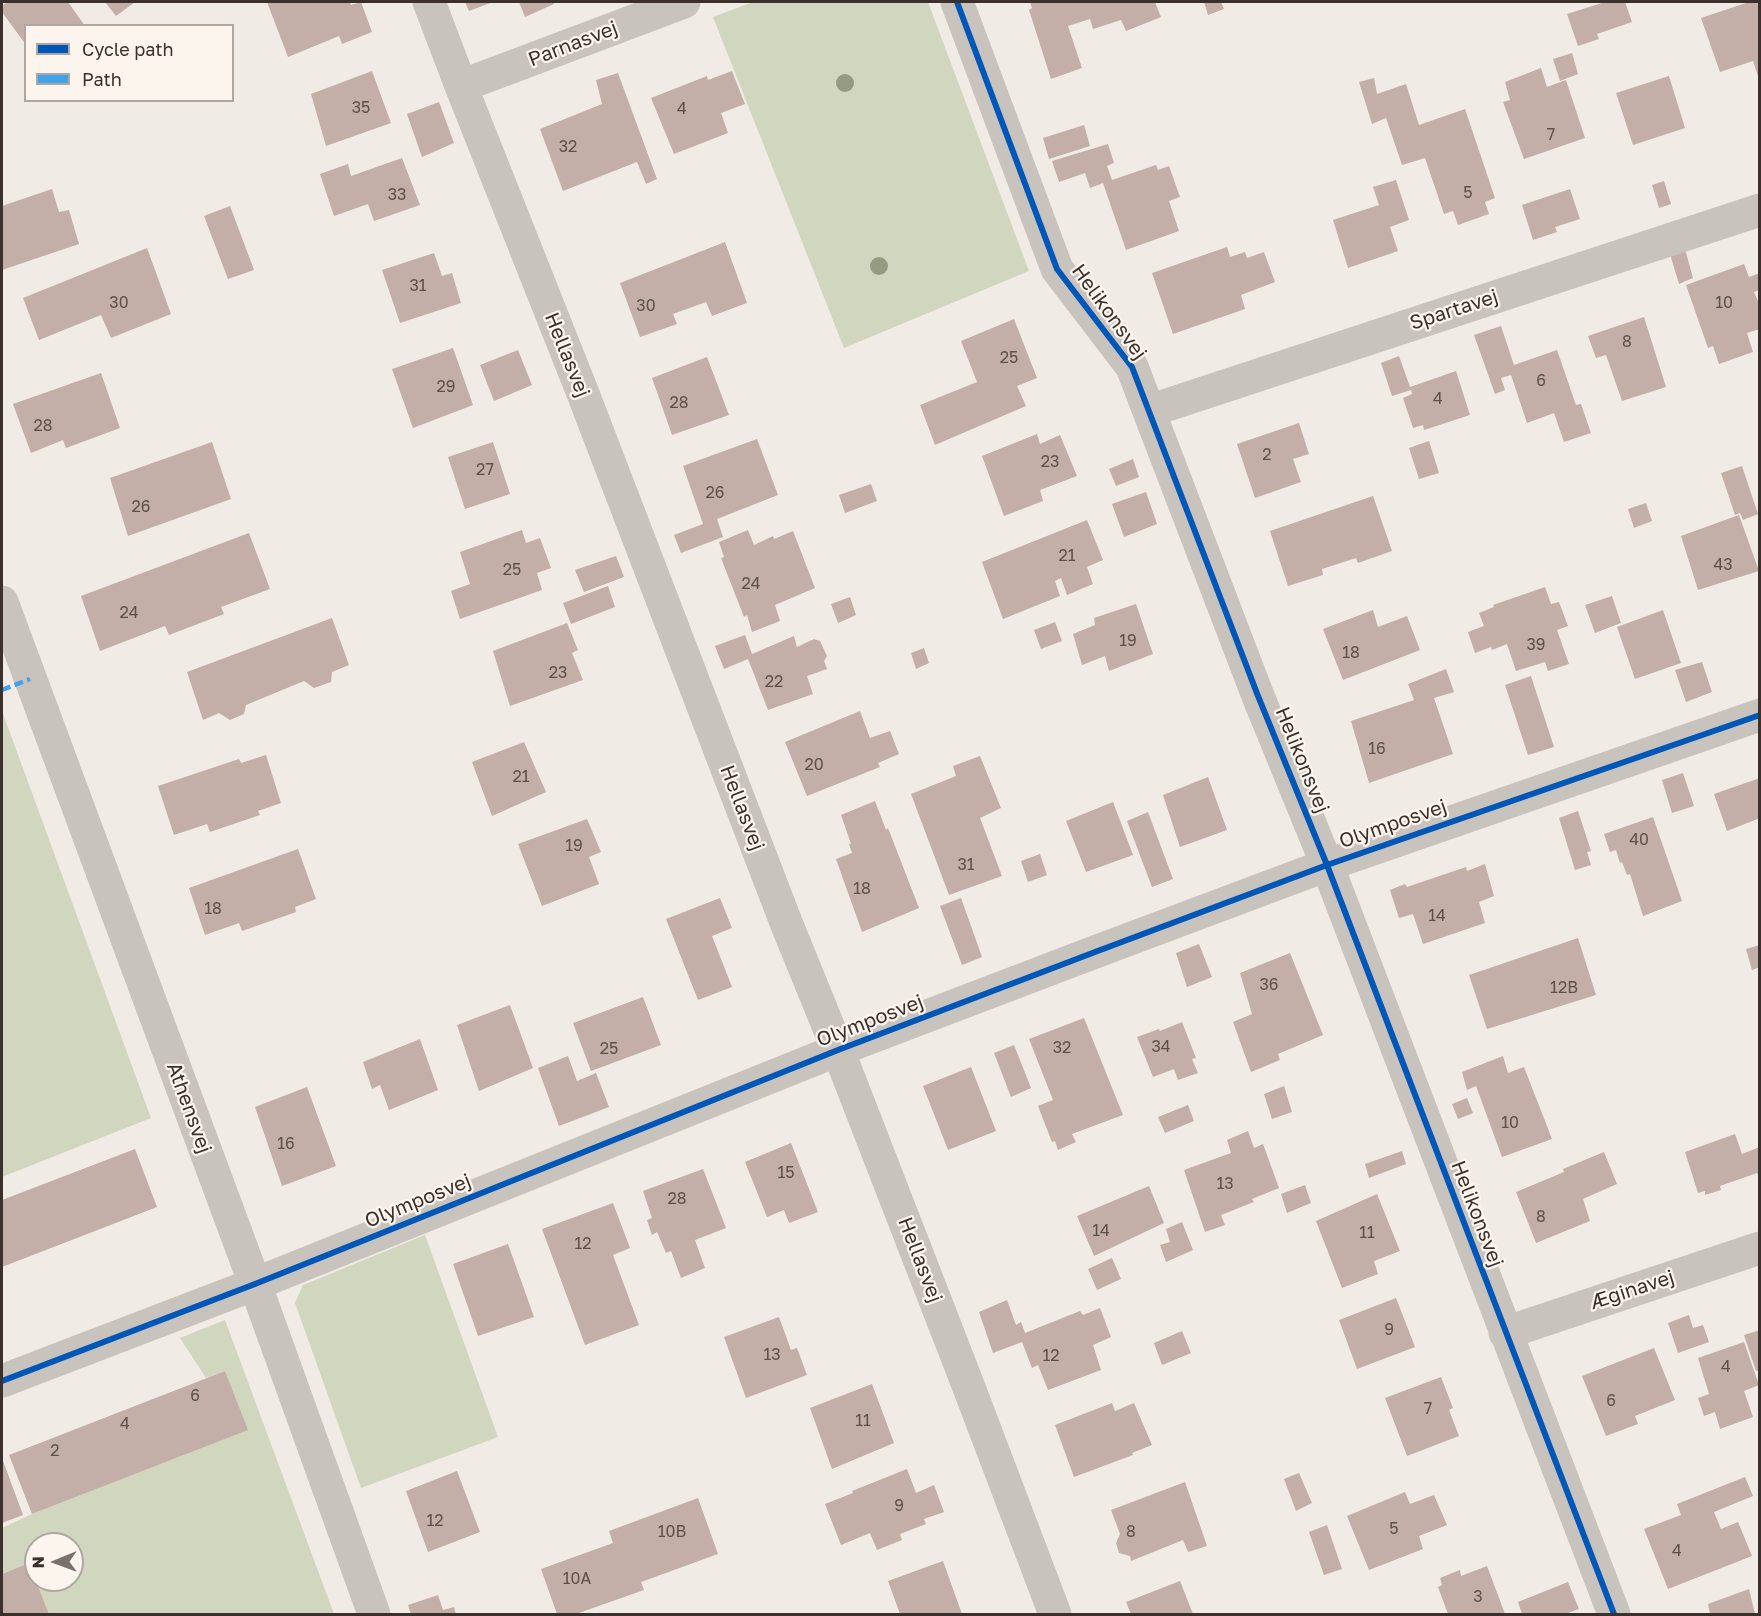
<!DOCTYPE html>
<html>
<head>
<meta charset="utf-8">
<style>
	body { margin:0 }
	#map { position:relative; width:1761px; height:1616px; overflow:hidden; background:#f0ebe5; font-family:"Golos Text",sans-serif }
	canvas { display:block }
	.frame { position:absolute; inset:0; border:3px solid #3b302b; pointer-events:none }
	.legend { position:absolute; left:24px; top:24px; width:210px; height:78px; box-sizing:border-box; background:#fbf5ee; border:2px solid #aea6a0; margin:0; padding:8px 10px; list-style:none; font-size:18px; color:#3b302b }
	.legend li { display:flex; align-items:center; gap:12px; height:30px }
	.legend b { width:30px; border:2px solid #aea6a0 }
	.north { position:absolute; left:24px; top:1532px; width:60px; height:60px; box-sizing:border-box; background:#fbf5ee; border:2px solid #aea6a0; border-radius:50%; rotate:269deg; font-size:16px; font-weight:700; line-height:24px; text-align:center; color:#3b302b }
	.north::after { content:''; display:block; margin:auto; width:21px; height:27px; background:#7a716c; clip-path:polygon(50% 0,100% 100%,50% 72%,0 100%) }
</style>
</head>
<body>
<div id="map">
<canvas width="1761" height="1616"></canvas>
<div class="frame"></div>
<ul class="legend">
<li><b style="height:8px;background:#0057b8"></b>Cycle path</li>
<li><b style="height:8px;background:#3fa3eb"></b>Path</li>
</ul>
<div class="north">N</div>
</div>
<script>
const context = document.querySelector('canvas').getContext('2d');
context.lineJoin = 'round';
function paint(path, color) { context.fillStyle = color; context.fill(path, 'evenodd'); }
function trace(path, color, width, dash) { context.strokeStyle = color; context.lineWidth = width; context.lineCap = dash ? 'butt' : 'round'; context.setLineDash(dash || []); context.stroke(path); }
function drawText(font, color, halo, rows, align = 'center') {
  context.font = font + ' "Golos Text",sans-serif'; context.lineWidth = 4.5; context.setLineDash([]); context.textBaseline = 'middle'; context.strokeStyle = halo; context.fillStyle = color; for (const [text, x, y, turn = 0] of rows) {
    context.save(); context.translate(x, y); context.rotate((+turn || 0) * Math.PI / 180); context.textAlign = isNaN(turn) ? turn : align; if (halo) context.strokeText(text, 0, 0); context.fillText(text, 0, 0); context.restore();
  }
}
paint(new Path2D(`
	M753 2H928L1029 271 844 348 713 17Z
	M2 711 151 1118 2 1177Z
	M425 1235 498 1437 361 1488 295 1303 303 1285Z
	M225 1320 334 1614H49L29 1563 2 1574V1528L32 1514 247 1430 225 1371 206 1378 180 1338ZM36 1544H72V1580H36Z`), '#d1d6bf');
paint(new Path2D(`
	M7 2H68L85 26H26V45L2 12V6Z
	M105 2H135L116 16Z
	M267 2H350L351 5 361 2 372 32 342 44 339 36 288 57Z
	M465 2H493L469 11Z
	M519 2H553L554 4 525 17Z
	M1030 2H1155L1161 17 1126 31 1121 20 1093 29 1090 19 1068 26 1082 68 1051 79 1029 10 1032 8Z
	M1204 2H1221L1224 9 1208 15Z
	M1605 2H1625L1632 22 1597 34 1599 39 1578 46 1567 14Z
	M1749 2H1757L1760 9 1759 79 1753 61 1720 72 1701 18Z
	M1572 53 1578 74 1560 81 1553 59Z
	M1541 68 1547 87 1566 80 1585 138 1524 159 1503 102 1510 100 1505 82Z
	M372 71 391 123 326 146 311 94Z
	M732 71 745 104 721 113 728 133 674 154 651 98 707 76 708 80Z
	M618 73 657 179 646 184 637 162 563 191 540 129 602 104 596 80Z
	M1669 76 1685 128 1633 145 1616 93Z
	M1374 78 1377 94 1406 84 1419 125 1465 109 1495 198 1485 202 1489 214 1458 225 1453 211 1444 214 1425 158 1402 165 1386 118 1372 124 1359 82Z
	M439 102 454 143 422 157 407 114Z
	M1084 125 1090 146 1049 159 1043 138Z
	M1108 144 1114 163 1107 166 1112 180 1156 165 1158 170 1169 166 1180 197 1169 201 1179 231 1126 250 1103 183 1090 188 1085 173 1059 182 1052 161Z
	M402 158 420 205 374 221 368 204 334 216 320 174 348 164 351 176Z
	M1396 180 1409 220 1390 227 1398 251 1348 268 1333 220 1379 205 1373 187Z
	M1664 181 1671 204 1659 208 1652 185Z
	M52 189 59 212 69 210 79 244 2 270V206Z
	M1570 189 1580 219 1555 227 1557 232 1533 240 1522 205Z
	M230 206 254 270 228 279 204 216Z
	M725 242 747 303 712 316 706 302 673 314 677 324 640 337 620 283Z
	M1227 247 1230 257 1245 252 1247 258 1264 252 1275 282 1241 295 1245 309 1173 334 1152 273Z
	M147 248 171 314 111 338 101 315 39 340 23 298Z
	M1685 249 1693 278 1679 284 1670 254Z
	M434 253 442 276 452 273 461 303 400 323 382 270Z
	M1744 264 1749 277 1760 273V290L1754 292 1760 306V329L1747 333 1753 352 1719 364 1713 346 1708 348 1686 285Z
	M1644 317 1666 387 1622 401 1606 355 1596 358 1588 336Z
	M1014 319 1037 378 1017 386 1026 406 935 445 920 405 977 382 961 341Z
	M1501 326 1514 365 1557 350 1576 405 1581 404 1591 433 1564 442 1554 413 1527 423 1511 375 1501 378 1505 390 1495 394 1474 335Z
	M453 348 473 405 413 428 392 369Z
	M518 350 532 385 494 401 480 365Z
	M1399 356 1410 387 1456 371 1470 415 1424 430 1423 425 1413 428 1403 398 1412 394 1411 390 1392 396 1381 363Z
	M707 357 729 415 672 435 652 378Z
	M101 373 120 428 66 448 63 440 31 453 13 404Z
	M1299 423 1309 454 1293 459 1301 482 1255 498 1237 444Z
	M1037 434 1040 444 1060 435 1077 476 1040 490 1043 501 1004 516 982 456Z
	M757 439 778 495 717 519 723 537 681 553 674 535 703 524 683 466Z
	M1429 441 1439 473 1419 479 1409 448Z
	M212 442 231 499 128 536 110 478Z
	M493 442 510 494 465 509 448 457Z
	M1133 459 1139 477 1116 486 1109 469Z
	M1742 466 1758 514 1743 520 1740 513 1735 515 1721 473Z
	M871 484 877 501 845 513 839 495Z
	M1146 492 1157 524 1124 537 1112 504Z
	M1373 496 1392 551 1358 563 1356 558 1322 569 1323 575 1288 586 1270 531Z
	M1646 503 1652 521 1634 528 1628 509Z
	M1739 515 1759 571 1698 590 1681 536Z
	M1087 520 1103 560 1087 567 1093 584 1067 595 1061 578 1055 581 1060 596 1003 619 982 562Z
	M522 530 526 543 540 538 551 568 537 573 542 590 460 619 451 591 470 584 460 552Z
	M748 530 754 545 773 536 774 539 793 531 815 588 775 605 780 621 752 632 747 615 744 617 721 558 724 557 719 542Z
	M249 533 270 589 221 607 224 614 169 635 165 626 100 651 81 596Z
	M616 556 624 577 584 592 575 570Z
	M608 586 615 607 571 624 563 603Z
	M1545 587 1551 604 1559 602 1568 626 1557 630 1569 664 1548 671 1545 662 1516 671 1507 644 1492 650 1491 647 1475 653 1468 632 1484 626 1479 613 1494 607 1493 605Z
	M1612 596 1621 623 1595 633 1585 605Z
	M850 597 856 615 838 623 831 604Z
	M1136 604 1153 654 1109 671 1105 656 1082 665 1073 634 1095 625 1094 618Z
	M1373 610 1378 627 1407 616 1420 650 1343 680 1323 629Z
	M1663 610 1681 663 1635 679 1617 627Z
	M332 618 349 665 332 672 331 682 314 688 304 681 246 705 244 714 230 720 219 713 203 720 187 672Z
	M1055 622 1062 641 1041 649 1034 630Z
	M567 623 578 650 572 653 583 680 510 706 493 651Z
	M745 635 752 654 794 636 797 647 814 639 820 641 827 656 824 661 827 669 807 676 813 694 768 710 748 659 724 669 715 646Z
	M924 648 929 663 916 669 911 653Z
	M1702 662 1712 692 1686 702 1675 670Z
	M1446 669 1454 692 1434 698 1453 754 1369 783 1351 721 1414 700 1408 684Z
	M1531 676 1554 747 1528 755 1505 685Z
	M860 711 870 738 890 731 899 754 878 763 880 767 807 796 785 742Z
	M524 742 546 792 492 816 472 762Z
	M266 755 281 803 258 811 260 815 210 832 207 824 174 835 158 786 239 759 241 763Z
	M980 756 1001 808 980 818 1002 876 949 895 911 794 956 776 953 766Z
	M1683 773 1694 806 1672 813 1662 780Z
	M1208 777 1227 830 1180 847 1163 795Z
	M1760 778V818L1727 831 1714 794Z
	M875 801 886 830 888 828 919 908 862 932 836 859 852 853 849 844H851L841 815Z
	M1113 802 1133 855 1086 872 1066 821Z
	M1578 811 1591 851 1587 852 1591 865 1575 870 1559 818Z
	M1148 812 1173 879 1152 887 1127 821Z
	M1653 817 1682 901 1643 916 1630 874 1627 875 1622 862 1620 863 1616 850 1610 852 1604 834Z
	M587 819 601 852 589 857 599 884 542 906 518 844Z
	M298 849 316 899 295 907 296 912 242 931 239 923 205 935 189 888Z
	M1040 854 1047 875 1028 882 1021 861Z
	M1485 864 1494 896 1479 902 1485 923 1423 944 1413 914 1399 918 1390 890 1405 884 1407 887 1466 867 1467 871Z
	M720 898 732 928 712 936 732 987 698 1000 666 919Z
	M961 898 982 957 962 965 940 906Z
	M1578 938 1596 995 1487 1029 1469 975Z
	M1199 944 1212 977 1187 987 1176 953Z
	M1760 945V967L1752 970 1746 949Z
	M1290 953 1323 1035 1278 1054 1280 1060 1251 1072 1233 1022 1252 1014 1240 973Z
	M643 997 661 1045 591 1071 573 1023Z
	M510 1005 533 1068 479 1091 457 1025Z
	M1084 1018 1123 1115 1072 1134 1076 1142 1058 1150 1055 1141 1052 1142 1038 1106 1053 1100 1029 1039Z
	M1182 1022 1196 1058 1192 1059 1198 1073 1178 1080 1174 1069 1153 1077 1137 1037 1159 1029 1160 1031Z
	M420 1039 438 1090 389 1110 380 1085 372 1089 363 1062Z
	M1014 1045 1031 1088 1011 1097 994 1053Z
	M568 1056 577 1081 596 1073 609 1107 559 1126 538 1068Z
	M1503 1056 1508 1073 1524 1067 1552 1139 1502 1157 1476 1086 1467 1090 1462 1072Z
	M971 1067 996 1131 948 1150 923 1086Z
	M1284 1086 1292 1112 1272 1119 1264 1094Z
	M307 1087 336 1166 282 1186 255 1107Z
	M1467 1098 1473 1113 1458 1119 1452 1104Z
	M1188 1105 1194 1121 1165 1133 1158 1117Z
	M1248 1131 1254 1148 1263 1144 1279 1188 1252 1199 1254 1202 1221 1215 1225 1225 1205 1232 1184 1170 1231 1153 1227 1140Z
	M1735 1134 1742 1154 1760 1147V1179L1757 1173 1720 1186 1721 1190 1705 1195V1191L1698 1193 1685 1152Z
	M791 1143 818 1212 789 1223 784 1210 767 1217 745 1162Z
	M135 1149 157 1207 2 1267V1200Z
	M1402 1151 1406 1164 1369 1178 1365 1164Z
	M1604 1152 1617 1184 1583 1199 1590 1221 1536 1243 1516 1192 1564 1172 1563 1169Z
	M703 1169 726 1228 695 1240 705 1268 681 1278 671 1251 666 1253 657 1232 652 1235 647 1220 652 1218 643 1191Z
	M1305 1185 1311 1203 1287 1213 1281 1194Z
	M1149 1186 1164 1223 1094 1256 1077 1216Z
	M1377 1194 1400 1251 1374 1261 1378 1274 1342 1288 1316 1221Z
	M613 1203 630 1248 613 1255 639 1325 585 1345 542 1229Z
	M1182 1222 1193 1250 1166 1262 1160 1245 1170 1242 1166 1229Z
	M508 1244 534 1317 478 1336 453 1264Z
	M1112 1258 1121 1279 1097 1290 1088 1269Z
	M1396 1298 1415 1347 1357 1369 1339 1320Z
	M1007 1300 1016 1325 1021 1322 1025 1333 1080 1311 1083 1315 1100 1308 1111 1337 1093 1345 1101 1370 1048 1390 1038 1365 1032 1368 1022 1342 993 1353 979 1312Z
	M1689 1315 1693 1328 1703 1325 1709 1342 1678 1353 1668 1323Z
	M779 1317 791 1350 797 1348 807 1375 746 1398 724 1337Z
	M1760 1330V1370L1756 1371 1744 1335Z
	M1182 1331 1191 1353 1162 1365 1154 1343Z
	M1744 1342 1759 1385 1744 1391 1753 1417 1720 1429 1715 1412 1704 1416 1698 1398 1709 1394 1698 1358Z
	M1654 1348 1675 1400 1635 1416 1638 1424 1606 1436 1582 1376Z
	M225 1371 248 1430 32 1514 9 1455Z
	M1441 1377 1453 1408 1449 1410 1459 1436 1407 1456 1385 1398Z
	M872 1384 894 1443 832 1469 810 1408Z
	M1112 1403 1115 1411 1134 1403 1152 1445 1132 1453 1133 1455 1074 1477 1055 1425Z
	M2 1458 23 1515 2 1523Z
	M907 1469 916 1493 934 1485 944 1512 924 1519 926 1524 900 1534 902 1540 877 1550 870 1533 841 1545 825 1504 853 1493 852 1491Z
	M457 1471 480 1532 428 1552 406 1491Z
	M1299 1473 1312 1503 1296 1511 1284 1479Z
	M1745 1477 1753 1496 1714 1512 1721 1529 1738 1522 1752 1556 1668 1589 1644 1529 1681 1515 1677 1504Z
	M1185 1482 1207 1546 1188 1552 1183 1540 1131 1561 1130 1556 1119 1553 1116 1543 1120 1534 1111 1510Z
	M1405 1492 1410 1504 1434 1495 1447 1525 1419 1536 1423 1549 1369 1570 1347 1516Z
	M698 1498 718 1554 641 1582 644 1590 576 1614H557L541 1569 613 1543 609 1531Z
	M1327 1525 1342 1569 1324 1575 1309 1532Z
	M943 1561 962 1614H900L888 1581Z
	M29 1563 49 1614H2V1574Z
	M1487 1566 1505 1614H1448L1438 1587 1442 1585 1440 1578 1460 1570 1461 1576Z
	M1180 1581 1193 1614H1131L1126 1602Z
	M1568 1582 1579 1609 1565 1614H1522L1518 1602Z
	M1749 1589 1755 1614H1710L1708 1604Z
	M438 1595 443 1610 454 1607 456 1614H411L408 1605Z`), '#c3afa7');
trace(new Path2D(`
	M429 2 461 86 582 391 787 925 838 1050 968 1385 1055 1614
	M957 2 1057 269 1132 367 1258 696 1327 865 1614 1614
	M461 86 684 2
	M1149 411 1760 210
	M2 602 255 1284 374 1614
	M1505 1333 1760 1248
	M2 1381 255 1284 838 1050 1095 952 1327 865 1760 715`), '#c9c3be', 33);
trace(new Path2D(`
	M2 690 30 679`), '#3fa3eb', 4.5, [9, 4.5]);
trace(new Path2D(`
	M957 2 1057 269 1132 367 1258 696 1327 865 1614 1614
	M2 1381 255 1284 838 1050 1095 952 1327 865 1760 715`), '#0057b8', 6);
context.fillStyle = '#959b80';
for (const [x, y] of [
	[845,83],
	[879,266]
]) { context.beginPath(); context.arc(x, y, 9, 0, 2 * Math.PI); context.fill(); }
drawText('16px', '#5d504a', null, [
	["35",361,108],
	["4",682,109],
	["7",1551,135],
	["32",568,147],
	["5",1468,193],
	["33",397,195],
	["31",418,286],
	["30",119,303],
	["10",1724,303],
	["30",646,306],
	["8",1627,342],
	["25",1009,358],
	["6",1541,381],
	["29",446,387],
	["4",1438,399],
	["28",679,403],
	["28",43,426],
	["2",1267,455],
	["23",1050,462],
	["27",485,470],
	["26",715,493],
	["26",141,507],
	["21",1067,556],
	["43",1723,565],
	["25",512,570],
	["24",751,584],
	["24",129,613],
	["19",1128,641],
	["39",1536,645],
	["18",1351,653],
	["23",558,673],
	["22",774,682],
	["16",1377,749],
	["20",814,765],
	["21",521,777],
	["40",1639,840],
	["19",574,846],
	["31",966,865],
	["18",862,889],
	["18",213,909],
	["14",1437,916],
	["36",1269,985],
	["12B",1564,988],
	["34",1161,1047],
	["32",1062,1048],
	["25",609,1049],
	["10",1510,1123],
	["16",286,1144],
	["15",786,1173],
	["13",1225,1184],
	["28",677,1199],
	["8",1541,1217],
	["14",1101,1231],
	["11",1367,1233],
	["12",583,1244],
	["9",1389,1330],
	["13",772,1355],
	["12",1051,1356],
	["4",1726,1367],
	["6",195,1396],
	["6",1611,1401],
	["7",1428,1409],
	["11",863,1421],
	["4",125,1424],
	["2",55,1451],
	["9",899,1506],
	["12",435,1521],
	["5",1394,1529],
	["10B",672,1532],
	["8",1131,1532],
	["4",1677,1551],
	["10A",577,1579],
	["3",1478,1597]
]);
drawText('20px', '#3b302b', '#fbf5ee', [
	["Parnasvej",573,44,-21],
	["Spartavej",1454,310,-18],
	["Helikonsvej",1109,312,54],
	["Hellasvej",567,355,68],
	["Helikonsvej",1302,760,68],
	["Hellasvej",742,808,69],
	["Olymposvej",1393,824,-19],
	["Olymposvej",870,1021,-21],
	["Athensvej",189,1108,70],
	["Olymposvej",418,1201,-22],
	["Helikonsvej",1477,1214,69],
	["Hellasvej",920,1260,69],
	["Æginavej",1632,1290,-18]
]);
</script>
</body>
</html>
